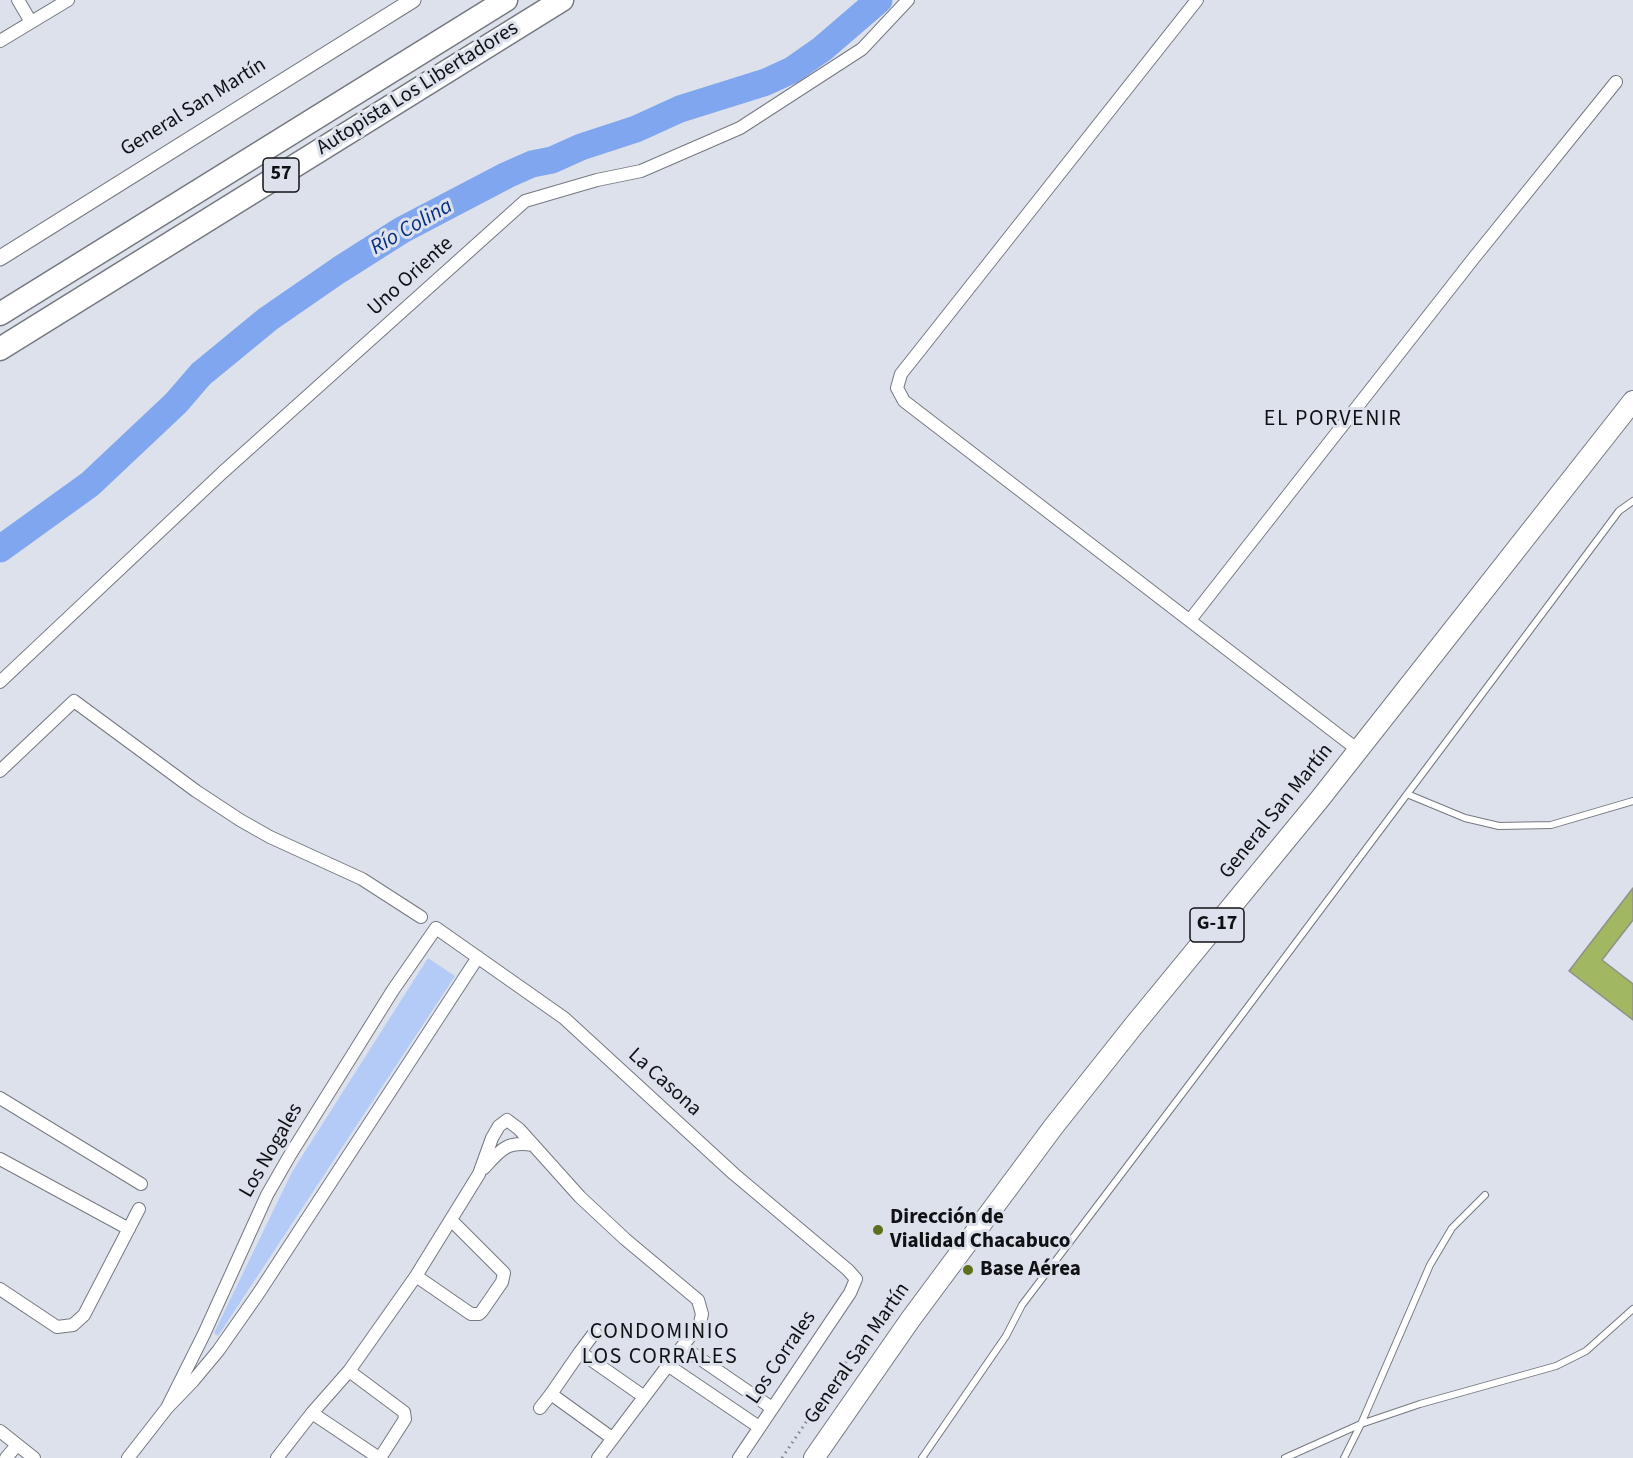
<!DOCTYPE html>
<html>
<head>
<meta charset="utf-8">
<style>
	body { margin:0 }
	canvas { display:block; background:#dce1eb }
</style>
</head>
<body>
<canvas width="1633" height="1458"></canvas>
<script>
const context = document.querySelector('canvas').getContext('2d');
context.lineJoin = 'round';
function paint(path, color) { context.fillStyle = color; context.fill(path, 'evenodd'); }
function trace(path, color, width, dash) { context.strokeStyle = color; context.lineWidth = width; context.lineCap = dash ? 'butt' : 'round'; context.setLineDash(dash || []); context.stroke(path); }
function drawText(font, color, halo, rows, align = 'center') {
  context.font = font + ' "Source Sans 3",sans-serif'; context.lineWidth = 6; context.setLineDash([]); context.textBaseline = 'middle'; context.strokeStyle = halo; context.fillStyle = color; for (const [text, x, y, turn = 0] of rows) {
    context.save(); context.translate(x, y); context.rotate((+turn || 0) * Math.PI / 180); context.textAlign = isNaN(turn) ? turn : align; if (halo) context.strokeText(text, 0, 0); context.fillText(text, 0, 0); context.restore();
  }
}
paint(new Path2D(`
	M428 958 455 976 218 1336 214 1333 292 1172Z`), '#b3cbf6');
trace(new Path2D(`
	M0 549 90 484 176 403 201 374 268 319 339 270 402 230 507 175 532 164 552 160 581 147 636 129 680 109 766 82 792 70 822 49 879 0`), '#80a6ef', 27);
const building = new Path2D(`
	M1633 888V920L1602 960 1633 984V1020L1569 971Z`);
paint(building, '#a1b761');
trace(building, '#8e9188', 1.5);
const service = new Path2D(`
	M1407 794 1465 818 1499 826 1551 825 1633 801
	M922 1458 1006 1336 1022 1305 1238 1020 1619 511 1633 501
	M1285 1458 1361 1424 1420 1404 1556 1366 1586 1351 1633 1309
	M1344 1458 1361 1424 1430 1265 1452 1228 1485 1195`);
const minor = new Path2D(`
	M18 0 31 22
	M1197 0 901 374 897 388 904 401 1358 750
	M0 41 68 0
	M1190 620 1473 259 1616 82
	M0 682 223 472 525 201 597 180 641 171 740 128 862 49 908 0
	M0 771 74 701 196 791 240 820 270 837 362 879 421 917
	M0 1098 141 1184
	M0 1159 129 1229
	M484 1168C501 1149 507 1141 533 1145
	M416 1276 471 1314H479L482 1311 502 1282 504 1273 452 1221
	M0 1289 57 1327 73 1325 84 1315 139 1209
	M683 1347 772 1408
	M580 1352 595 1332
	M669 1366 759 1427
	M349 1371 404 1412 405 1419 380 1458
	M167 1408 204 1334 267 1195 290 1155 393 990 436 928 564 1018 734 1174 848 1270 856 1279 850 1293 739 1458
	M540 1408 551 1394
	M312 1413 379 1458
	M0 1431 34 1458
	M612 1438 551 1394 580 1352 643 1396
	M6 1458 17 1445
	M128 1458 167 1408 193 1381 218 1351 258 1294 478 957
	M277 1458 312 1413 349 1371 416 1276 479 1174 492 1138 499 1126 507 1120 519 1129 580 1197 625 1239 698 1300 702 1314 700 1323 598 1458`);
const tertiary = new Path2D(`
	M0 258 413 0`);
const primary = new Path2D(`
	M814 1458 910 1320 1054 1126 1135 1024 1319 800 1633 401`);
const motorway = new Path2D(`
	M0 314 506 0
	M0 349 562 0`);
trace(service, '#747981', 8);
trace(minor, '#747981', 14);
trace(tertiary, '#747981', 17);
trace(primary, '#747981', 22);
trace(motorway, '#747981', 25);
trace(new Path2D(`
	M857 1364 890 1312
	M782 1458 881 1310 895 1314`), '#80838a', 3, [1.5, 4.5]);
trace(service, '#fff', 6);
trace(minor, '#fff', 12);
trace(tertiary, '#fff', 15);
trace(primary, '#fff', 20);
trace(motorway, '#fff', 22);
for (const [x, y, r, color] of [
	[878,1230,6,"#5e6f1d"],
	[968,1270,6,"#5e6f1d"]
]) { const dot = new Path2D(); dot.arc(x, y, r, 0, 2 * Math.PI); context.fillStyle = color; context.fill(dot); trace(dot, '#dce1eb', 2); }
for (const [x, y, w] of [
	[281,175,36],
	[1217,925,54]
]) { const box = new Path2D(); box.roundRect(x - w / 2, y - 17, w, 34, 4.5); context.fillStyle = '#dce1eb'; context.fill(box); trace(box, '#101114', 1.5); }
drawText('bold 20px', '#101114', null, [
	["57",281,175],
	["G-17",1217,925]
]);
drawText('21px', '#101114', '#dce1eb', [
	["Autopista Los Libertadores",418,89,-32],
	["General San Martín",194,108,-32],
	["Uno Oriente",411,277,-42],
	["General San Martín",1277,812,-51],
	["La Casona",664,1083,42],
	["Los Nogales",272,1151,-60],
	["General San Martín",858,1354,-55],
	["Los Corrales",782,1358,-56]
]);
drawText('bold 21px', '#101114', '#dce1eb', [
	["Dirección de",890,1218],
	["Vialidad Chacabuco",890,1242],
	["Base Aérea",980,1270]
], 'left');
drawText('italic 22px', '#072f80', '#dce1eb', [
	["Río Colina",412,228,-30]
]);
context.letterSpacing = '1.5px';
drawText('22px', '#101114', '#dce1eb', [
	["EL PORVENIR",1333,420],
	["CONDOMINIO",660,1333],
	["LOS CORRALES",660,1358]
]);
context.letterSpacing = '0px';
</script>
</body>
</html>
